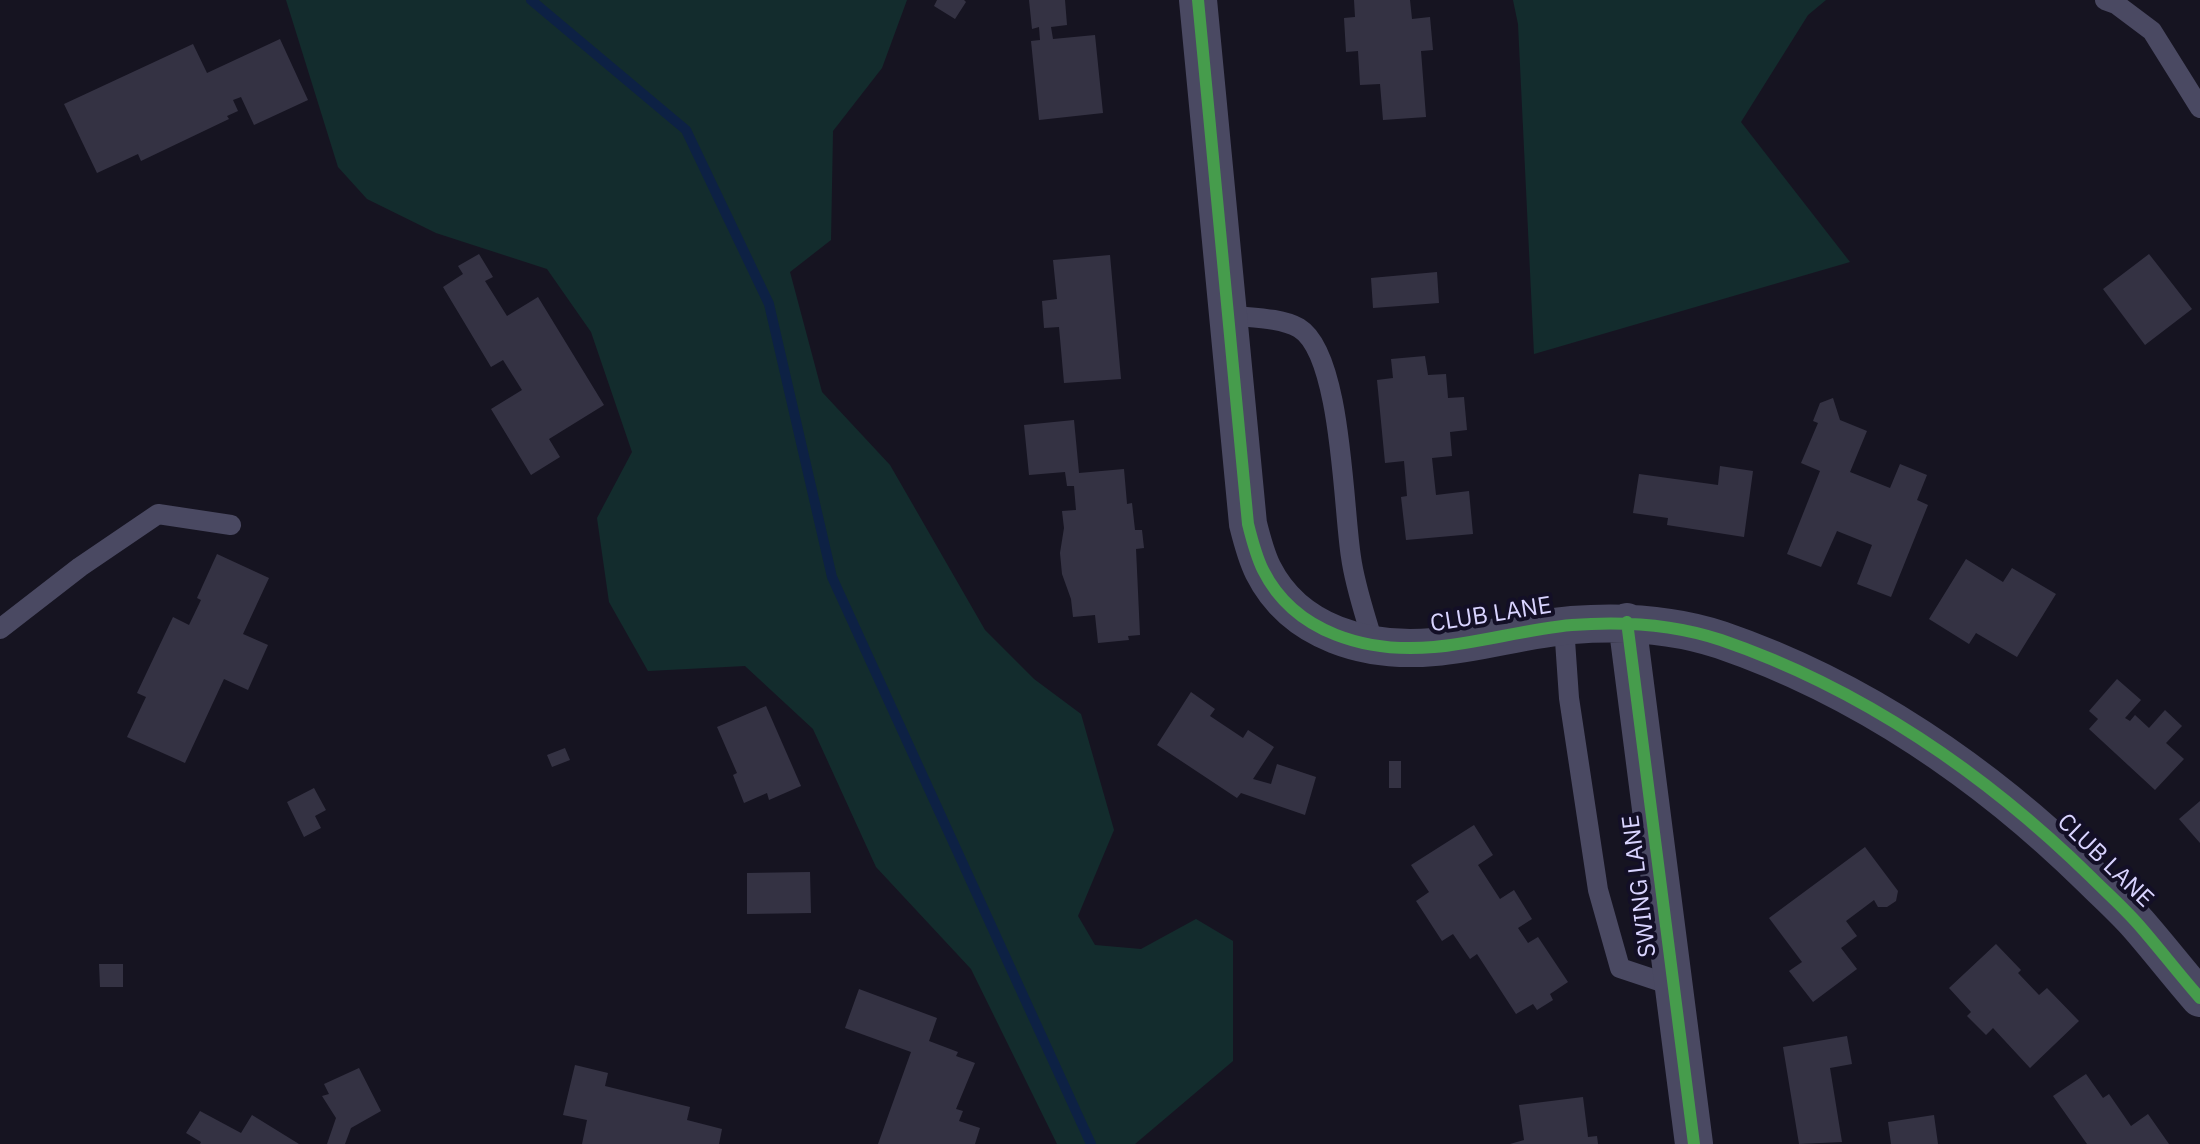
<!DOCTYPE html>
<html>
<head>
<meta charset="utf-8">
<style>
	body { margin:0 }
	canvas { display:block; background:#161421 }
</style>
</head>
<body>
<canvas width="2200" height="1144"></canvas>
<script>
const context = document.querySelector('canvas').getContext('2d');
context.lineJoin = 'round';
function paint(path, color) { context.fillStyle = color; context.fill(path, 'evenodd'); }
function trace(path, color, width, dash) { context.strokeStyle = color; context.lineWidth = width; context.lineCap = dash ? 'butt' : 'round'; context.setLineDash(dash || []); context.stroke(path); }
function drawText(font, color, halo, rows, align = 'center') {
  context.font = font + ' "IBM Plex Sans",sans-serif'; context.lineWidth = 8; context.setLineDash([]); context.textBaseline = 'middle'; context.strokeStyle = halo; context.fillStyle = color; for (const [text, x, y, turn = 0] of rows) {
    context.save(); context.translate(x, y); context.rotate((+turn || 0) * Math.PI / 180); context.textAlign = isNaN(turn) ? turn : align; if (halo) context.strokeText(text, 0, 0); context.fillText(text, 0, 0); context.restore();
  }
}
paint(new Path2D(`
	M286 0H907L882 68 833 131 831 240 790 272 822 392 890 465 985 630 1034 679 1081 714 1114 830 1078 916 1095 945 1141 949 1196 919 1233 941V1061L1135 1144H1057L971 969 876 867 813 729 745 666 648 671 609 602 597 518 632 452 591 332 547 269 436 233 367 199 338 167Z
	M1513 0H1826L1808 15 1741 122 1850 262 1534 354 1518 24Z`), '#132c2d');
trace(new Path2D(`
	M531 0 686 130 769 304 832 577 1091 1144`), '#0d2144', 10);
paint(new Path2D(`
	M937 0H964L966 2 955 19 934 6Z
	M1029 0H1065L1067 25 1051 27 1053 39 1095 35 1103 113 1039 120 1031 41 1040 40 1039 27 1032 29Z
	M1354 0H1410L1412 19 1430 17 1433 50 1421 51 1426 117 1383 120 1380 84 1360 85 1358 51 1346 52 1344 18 1355 17Z
	M280 39 308 100 254 125 241 97 233 100 238 111 227 116 229 119 141 161 138 154 97 173 64 104 193 44 207 73Z
	M479 254 493 277 485 281 507 316 538 297 604 405 549 439 560 457 531 475 491 409 522 390 503 360 491 367 443 287 463 274 458 266Z
	M2149 254 2192 309 2145 345 2103 289Z
	M1110 255 1121 379 1064 383 1059 327 1044 328 1042 301 1057 299 1053 260Z
	M1437 272 1439 303 1373 308 1371 278Z
	M1425 356 1428 375 1446 374 1448 398 1464 397 1467 430 1450 432 1452 456 1432 458 1436 495 1469 491 1473 534 1406 540 1401 497 1407 496 1404 461 1385 463 1377 380 1393 378 1391 359Z
	M1833 398 1840 420 1867 431 1850 472 1890 488 1900 464 1927 475 1917 500 1928 505 1891 597 1857 584 1872 545 1837 531 1821 567 1787 554 1820 471 1801 463 1818 423 1813 421 1820 403Z
	M1074 420 1079 473 1124 469 1127 504 1132 503 1135 530H1142L1144 548 1136 549 1140 635 1128 636 1129 640 1098 643 1095 615 1073 617 1071 599 1062 574 1060 553 1064 528 1062 511 1076 510 1074 486H1067L1065 472 1029 475 1024 425Z
	M1720 466 1753 471 1744 537 1667 525 1668 518 1633 513 1639 474 1718 485Z
	M217 554 269 578 243 634 268 645 248 690 224 679 185 763 127 737 146 697 137 693 173 617 189 625 201 600 197 598Z
	M1966 559 2003 582 2012 568 2056 594 2017 657 1976 633 1969 644 1929 619Z
	M2117 679 2141 700 2125 718 2130 721 2135 715 2149 728 2165 710 2182 726 2166 743 2184 759 2155 790 2089 729 2098 719 2089 711Z
	M1191 692 1215 709 1210 716 1243 738 1248 730 1274 747 1253 779 1271 784 1277 764 1316 777 1305 815 1241 793 1237 798 1157 745Z
	M766 706 801 786 769 800 767 793 744 803 733 775 737 773 717 727Z
	M565 748 570 760 552 767 547 755Z
	M1389 761H1401V788H1389Z
	M314 788 326 810 315 816 321 828 304 837 287 802Z
	M2200 801V843L2179 819Z
	M1474 825 1493 855 1478 865 1500 899 1514 890 1532 919 1518 928 1528 943 1538 937 1568 982 1550 994 1553 1000 1537 1010 1533 1004 1516 1014 1477 954 1470 959 1453 934 1442 941 1416 901 1429 892 1411 865Z
	M1865 847 1898 891 1896 901 1887 907H1878L1874 900 1846 921 1857 936 1841 948 1857 969 1813 1002 1789 971 1802 962 1769 918Z
	M810 872 811 913 747 914V873Z
	M1996 944 2021 970 2018 973 2039 995 2047 988 2079 1021 2030 1068 1993 1028 1986 1035 1967 1016 1971 1012 1949 988Z
	M99 964H123V987H100Z
	M859 989 937 1018 929 1041 958 1052 956 1056 975 1063 956 1109 963 1111 959 1121 980 1128 975 1144H878L911 1052 845 1028Z
	M1847 1036 1852 1064 1830 1068 1842 1142 1799 1144 1783 1047Z
	M575 1065 608 1073 605 1086 690 1107 687 1120 722 1129 719 1144H582L587 1120 563 1115Z
	M359 1068 381 1111 351 1128 345 1144H327L336 1118 322 1096 329 1094 324 1084Z
	M2086 1074 2103 1098 2109 1094 2131 1126 2148 1114 2169 1144H2087L2053 1096Z
	M1583 1097 1588 1137 1597 1136 1598 1144H1510L1524 1140 1519 1105Z
	M200 1111 241 1133 252 1115 299 1144H200L201 1142 186 1133Z
	M1934 1115 1938 1144H1891L1888 1122Z`), '#343243');
trace(new Path2D(`
	M2105 0 2116 4 2152 31 2200 108
	M1227 315C1249 318 1279 317 1299 328 1342 354 1343 508 1351 557 1355 587 1366 617 1374 646
	M1564 626 1569 698 1598 890 1620 968 1674 986
	M0 629 80 567 158 514 231 525`), '#4a4962', 20);
trace(new Path2D(`
	M1198 0 1248 524C1252 540 1256 556 1263 570 1295 634 1368 653 1434 647 1480 643 1526 629 1572 625 1623 621 1673 624 1721 640 1861 688 1986 774 2091 877 2106 892 2123 907 2138 924 2159 948 2179 974 2200 998
	M1627 622 1694 1144`), '#4a4962', 38);
trace(new Path2D(`
	M1198 0 1248 524C1252 540 1256 556 1263 570 1295 634 1368 653 1434 647 1480 643 1526 629 1572 625 1623 621 1673 624 1721 640 1861 688 1986 774 2091 877 2106 892 2123 907 2138 924 2159 948 2179 974 2200 998
	M1627 622 1694 1144`), '#469c4c', 12);
drawText('24px', '#d9d4ff', '#130f26', [
	["CLUB LANE",1491,615,-9],
	["CLUB LANE",2105,861,44],
	["SWING LANE",1640,886,-97]
]);
</script>
</body>
</html>
